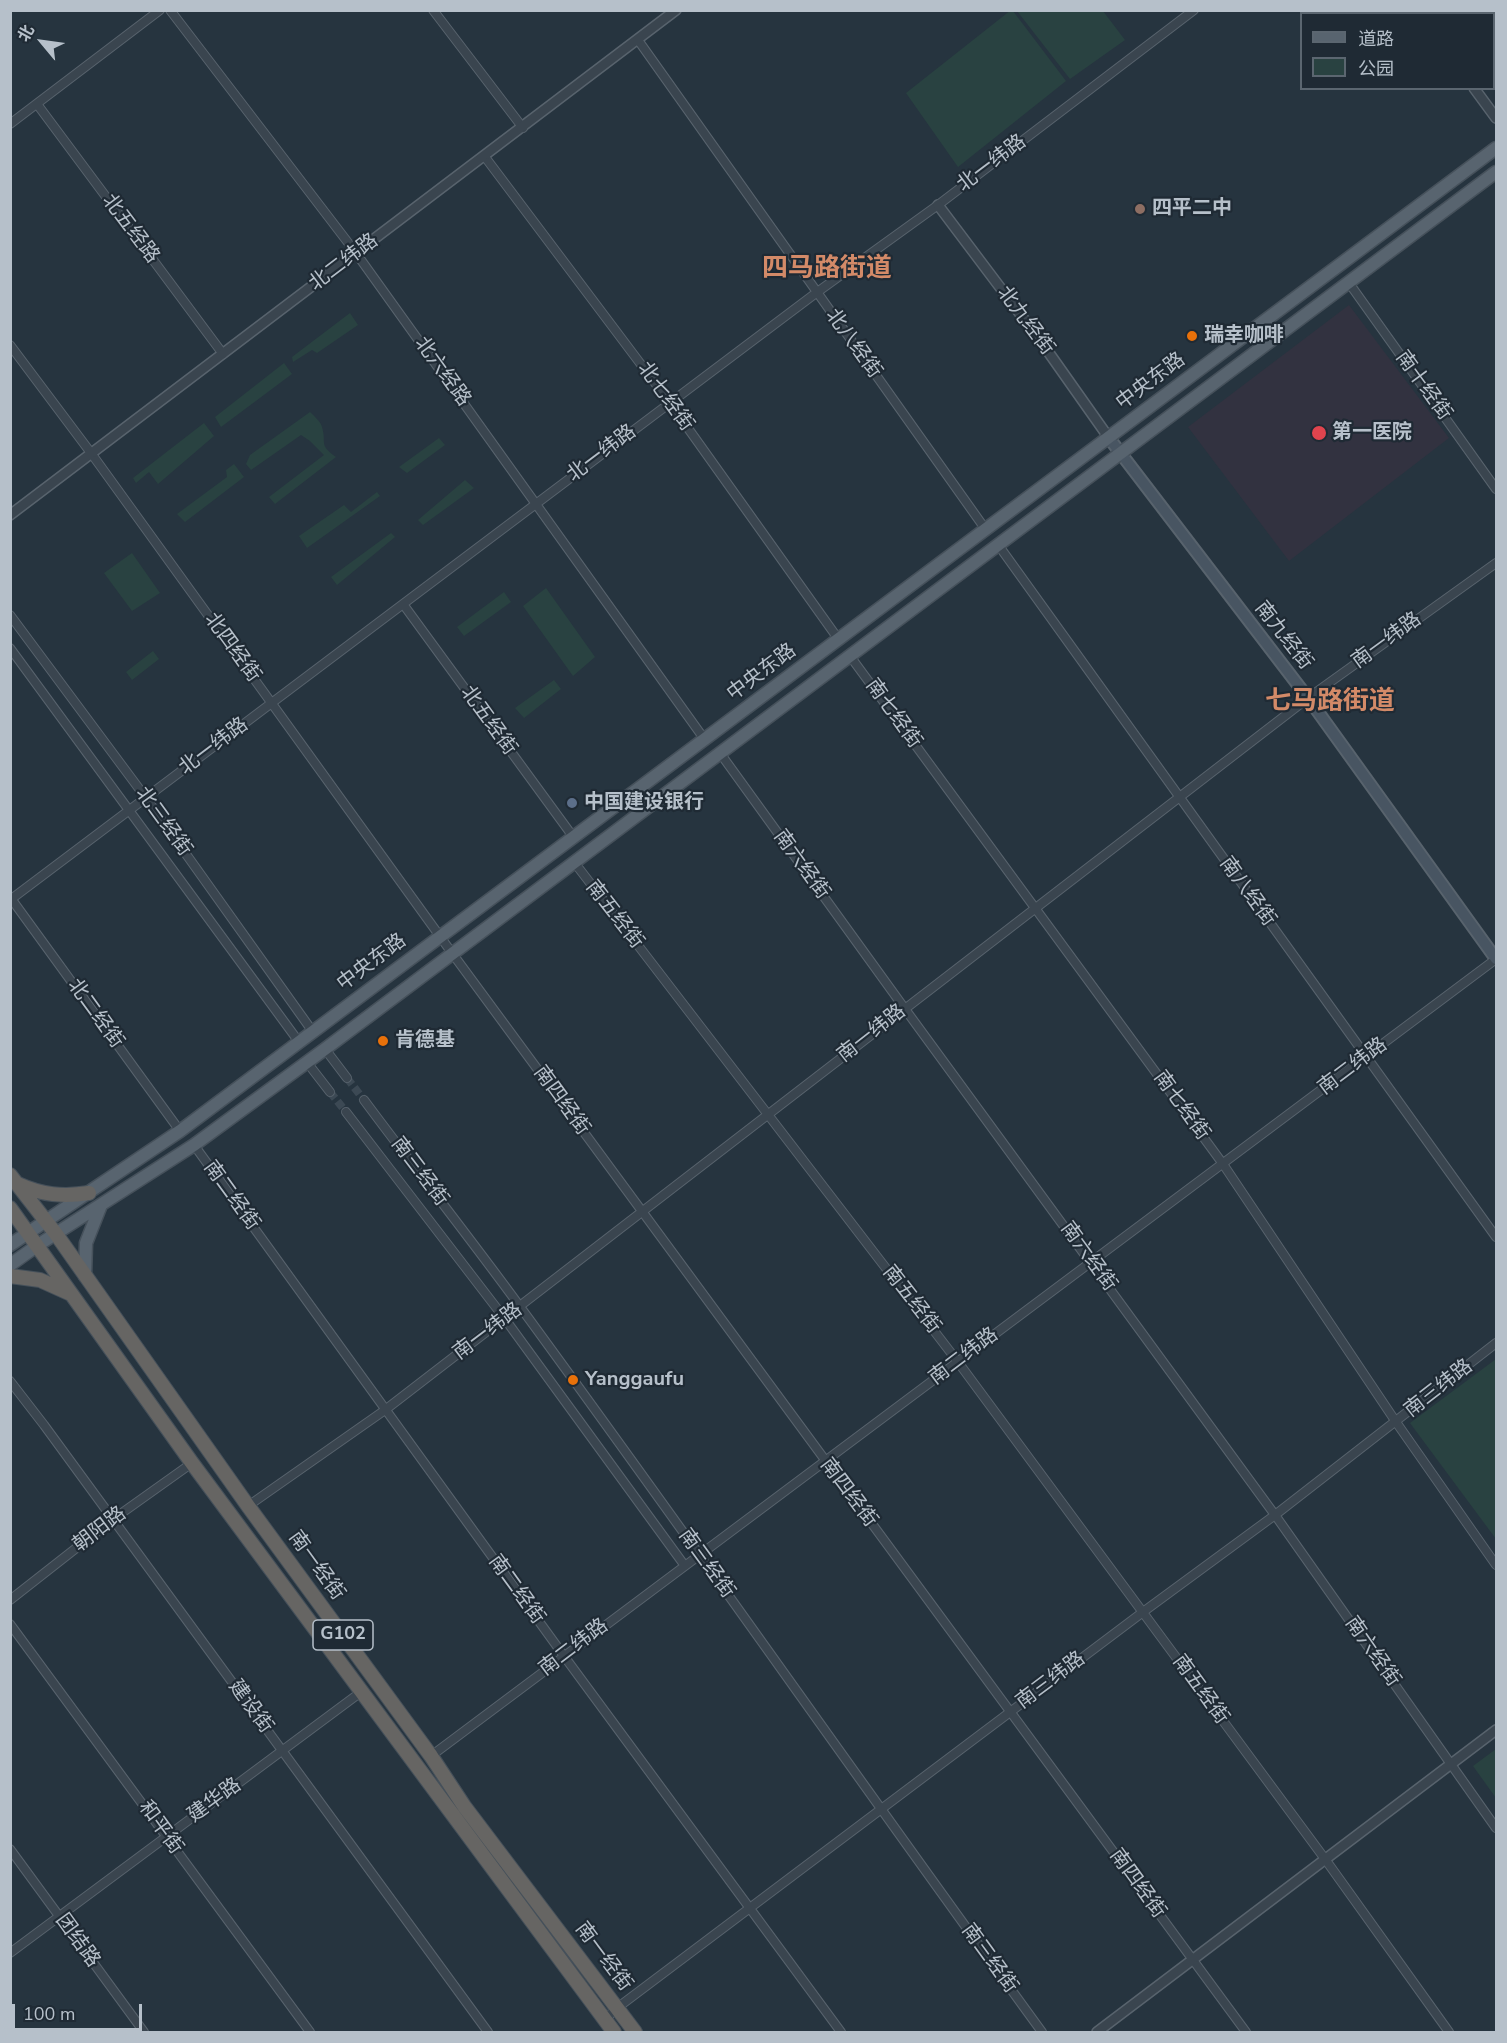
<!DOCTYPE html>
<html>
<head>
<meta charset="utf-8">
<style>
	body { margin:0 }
	#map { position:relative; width:1507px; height:2043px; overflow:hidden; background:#26343f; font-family:"Nunito Sans","Noto Sans SC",sans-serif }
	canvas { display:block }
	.frame { position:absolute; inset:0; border:12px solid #b6c0ca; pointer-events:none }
	.legend { position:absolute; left:1300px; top:12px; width:195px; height:78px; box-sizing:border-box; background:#1f2a34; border:2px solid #5b6670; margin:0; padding:8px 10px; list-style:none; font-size:18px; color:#b6c0ca }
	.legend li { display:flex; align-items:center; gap:12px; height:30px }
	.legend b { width:30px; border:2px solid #5b6670 }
	.north { position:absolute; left:12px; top:12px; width:60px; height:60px; -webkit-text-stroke:4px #1f2a34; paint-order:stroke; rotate:299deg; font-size:16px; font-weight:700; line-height:24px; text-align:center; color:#b6c0ca }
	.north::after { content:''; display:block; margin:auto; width:21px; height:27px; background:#b6c0ca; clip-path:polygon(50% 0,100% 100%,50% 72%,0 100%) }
	.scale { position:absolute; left:12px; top:2004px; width:130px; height:27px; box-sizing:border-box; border:3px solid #b6c0ca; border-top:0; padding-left:8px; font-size:18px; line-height:21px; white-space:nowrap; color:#b6c0ca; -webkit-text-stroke:4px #1f2a34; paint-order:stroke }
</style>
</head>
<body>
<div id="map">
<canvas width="1507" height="2043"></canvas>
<div class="frame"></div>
<ul class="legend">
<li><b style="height:8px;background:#58646f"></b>道路</li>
<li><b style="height:16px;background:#294241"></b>公园</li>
</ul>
<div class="north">北</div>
<div class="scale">100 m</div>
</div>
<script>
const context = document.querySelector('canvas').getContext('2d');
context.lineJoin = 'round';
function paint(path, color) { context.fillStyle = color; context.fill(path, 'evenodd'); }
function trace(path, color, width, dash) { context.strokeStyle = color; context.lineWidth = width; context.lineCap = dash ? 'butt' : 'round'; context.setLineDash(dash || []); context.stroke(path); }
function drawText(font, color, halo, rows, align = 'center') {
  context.font = font + ' "Nunito Sans","Noto Sans SC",sans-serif'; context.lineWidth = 4.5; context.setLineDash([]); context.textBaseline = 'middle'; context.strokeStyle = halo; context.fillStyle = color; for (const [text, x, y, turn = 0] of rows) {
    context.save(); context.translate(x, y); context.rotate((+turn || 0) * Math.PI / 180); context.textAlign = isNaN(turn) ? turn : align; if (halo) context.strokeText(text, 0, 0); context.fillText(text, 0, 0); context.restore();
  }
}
paint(new Path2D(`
	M1349 305 1449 438 1289 561 1188 427Z`), '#323240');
paint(new Path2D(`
	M1011 10 1013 11 1066 81 958 167 906 93Z
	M1017 11H1103L1125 40 1070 79Z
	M350 313 358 325 317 353 312 350 293 362 292 357Z
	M284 363 292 374 221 427 215 417Z
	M310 412C314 416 321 422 322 427 327 444 318 444 336 457L275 504 269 497 324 455 310 441 301 435 251 470 246 464 250 455Z
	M204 423 214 436 158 484 149 472 136 483 133 478Z
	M439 438 445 445 407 473 399 467Z
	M234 464 244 477 185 522 177 514 227 477 226 470Z
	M465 480 474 488 423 525 418 520Z
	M377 492 380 496 307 548 299 536 344 505 351 512Z
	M391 533 395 537 337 585 331 577Z
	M132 553 160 593 132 611 104 573Z
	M546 588 595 657 573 676 523 606Z
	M504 592 511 602 464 636 457 627Z
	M153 651 159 659 132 680 126 672Z
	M554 680 561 689 524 718 515 708Z
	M1496 1359V1539L1410 1423Z
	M1496 1749V1798L1473 1766Z`), '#294241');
trace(new Path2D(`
	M347 1078 364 1100
	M330 1092 346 1112`), '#3c4954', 8, [8, 4]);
const minor = new Path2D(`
	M170 10 356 253 705 740
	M433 10 523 128
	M638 40 986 530
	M37 104 223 354
	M10 124 160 10
	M485 157 670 403 839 640
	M1349 283 1496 489
	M10 345 91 453 452 953 1246 2032
	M999 546 1496 1237
	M403 604 574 838
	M10 615 146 798 313 1032
	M10 648 299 1042
	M850 656 1223 1164 1396 1422 1496 1565
	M720 753 905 1009 1275 1515 1496 1828
	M574 862 958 1362 1325 1859 1449 2032
	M10 897 180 1131
	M10 900 816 293 938 205 1194 10
	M325 1049 347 1078
	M306 1061 330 1092
	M364 1100C416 1170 470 1238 521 1308 697 1548 867 1792 1042 2032
	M346 1112 505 1319 685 1566
	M194 1145 564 1656 841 2032
	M10 1381 44 1425 488 2032
	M248 1506 385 1410 1308 698 1496 563
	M10 1600 112 1520 192 1463
	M10 1624 310 2032
	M431 1756 1496 959
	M10 1849 144 2032
	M10 1953 361 1692
	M605 2019 617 2008 1143 1612 1275 1515 1496 1343`);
const tertiary = new Path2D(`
	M1415 10 1418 14
	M1474 88 1496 118
	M938 205 1042 343 1109 438
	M10 515 676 10
	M1097 2032 1496 1730`);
const secondary = new Path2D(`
	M1109 438 1308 698 1496 959`);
const primary = new Path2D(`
	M10 1245 180 1131 1496 148
	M10 1265 38 1245 194 1145 325 1049 1496 172
	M85 1276 86 1243 101 1205`);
const trunk = new Path2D(`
	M10 1175 56 1234 248 1506 431 1756 464 1806 635 2032
	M18 1184C42 1195 63 1197 89 1193
	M10 1208 192 1463 614 2032
	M10 1276 40 1280 71 1294`);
trace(minor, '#58636d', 10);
trace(tertiary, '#58636d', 12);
trace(secondary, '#58636d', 14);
trace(primary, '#46515b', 15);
trace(trunk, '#45505a', 16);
trace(minor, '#3a454f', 8);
trace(tertiary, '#3a454f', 9);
trace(secondary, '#485562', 10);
trace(primary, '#58646f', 12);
trace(trunk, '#666563', 14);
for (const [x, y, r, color] of [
	[1140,209,6,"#8d6e63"],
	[1192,336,6,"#e8710a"],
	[1319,433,8,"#e0444e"],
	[572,803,6,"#5c6f8a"],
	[383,1041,6,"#e8710a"],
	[573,1380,6,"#e8710a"]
]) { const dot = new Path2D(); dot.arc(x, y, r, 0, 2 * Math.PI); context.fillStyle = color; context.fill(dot); trace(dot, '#1f2a34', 2); }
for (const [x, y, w] of [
	[343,1635,60]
]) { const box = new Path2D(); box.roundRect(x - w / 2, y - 15, w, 30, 4.5); context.fillStyle = '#1f2a34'; context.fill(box); trace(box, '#b6c0ca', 1.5); }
drawText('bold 18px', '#b6c0ca', null, [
	["G102",343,1635]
]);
drawText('20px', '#b6c0ca', '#1f2a34', [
	["北一纬路",992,164,-37],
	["北五经路",130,229,53],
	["北二纬路",344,263,-37],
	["北九经街",1025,321,53],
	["北八经街",853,344,54],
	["北六经路",442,372,54],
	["中央东路",1151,382,-37],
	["南十经街",1423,386,54],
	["北七经街",665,397,54],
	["北一纬路",602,454,-37],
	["南九经街",1283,636,52],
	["南一纬路",1387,641,-36],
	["北四经街",232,648,54],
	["中央东路",762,673,-37],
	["南七经街",893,714,54],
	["北五经街",488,721,54],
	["北一纬路",214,747,-37],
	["北三经街",163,822,54],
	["南六经街",801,865,54],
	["南八经街",1247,892,54],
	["南五经街",614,915,52],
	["中央东路",372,963,-37],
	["北二经街",95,1014,54],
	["南一纬路",872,1034,-38],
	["南二纬路",1353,1067,-37],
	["南四经街",561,1101,54],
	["南七经街",1181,1106,54],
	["南三经街",419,1172,53],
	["南二经街",231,1196,54],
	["南六经街",1088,1257,54],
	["南五经街",911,1300,52],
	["南一纬路",488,1332,-37],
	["南二纬路",964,1357,-37],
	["南三纬路",1439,1389,-38],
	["南四经街",848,1493,53],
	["朝阳路",100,1530,-37],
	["南三经街",706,1564,54],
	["南一经街",316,1566,54],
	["南二经街",516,1590,54],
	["南二纬路",574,1648,-37],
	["南六经街",1372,1652,55],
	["南三纬路",1051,1681,-37],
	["南五经街",1200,1690,54],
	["建设街",250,1707,54],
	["建华路",215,1801,-36],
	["和平街",160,1828,54],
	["南四经街",1137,1884,54],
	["团结路",77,1941,54],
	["南一经街",603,1957,53],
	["南三经街",989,1959,54]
]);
drawText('bold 20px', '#b6c0ca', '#1f2a34', [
	["四平二中",1152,209],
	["瑞幸咖啡",1204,336],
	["第一医院",1332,433],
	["中国建设银行",584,803],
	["肯德基",395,1041],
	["Yanggaufu",585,1380]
], 'left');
drawText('bold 26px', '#d38a68', '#1f2a34', [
	["四马路街道",827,270],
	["七马路街道",1330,703]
]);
</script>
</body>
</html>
